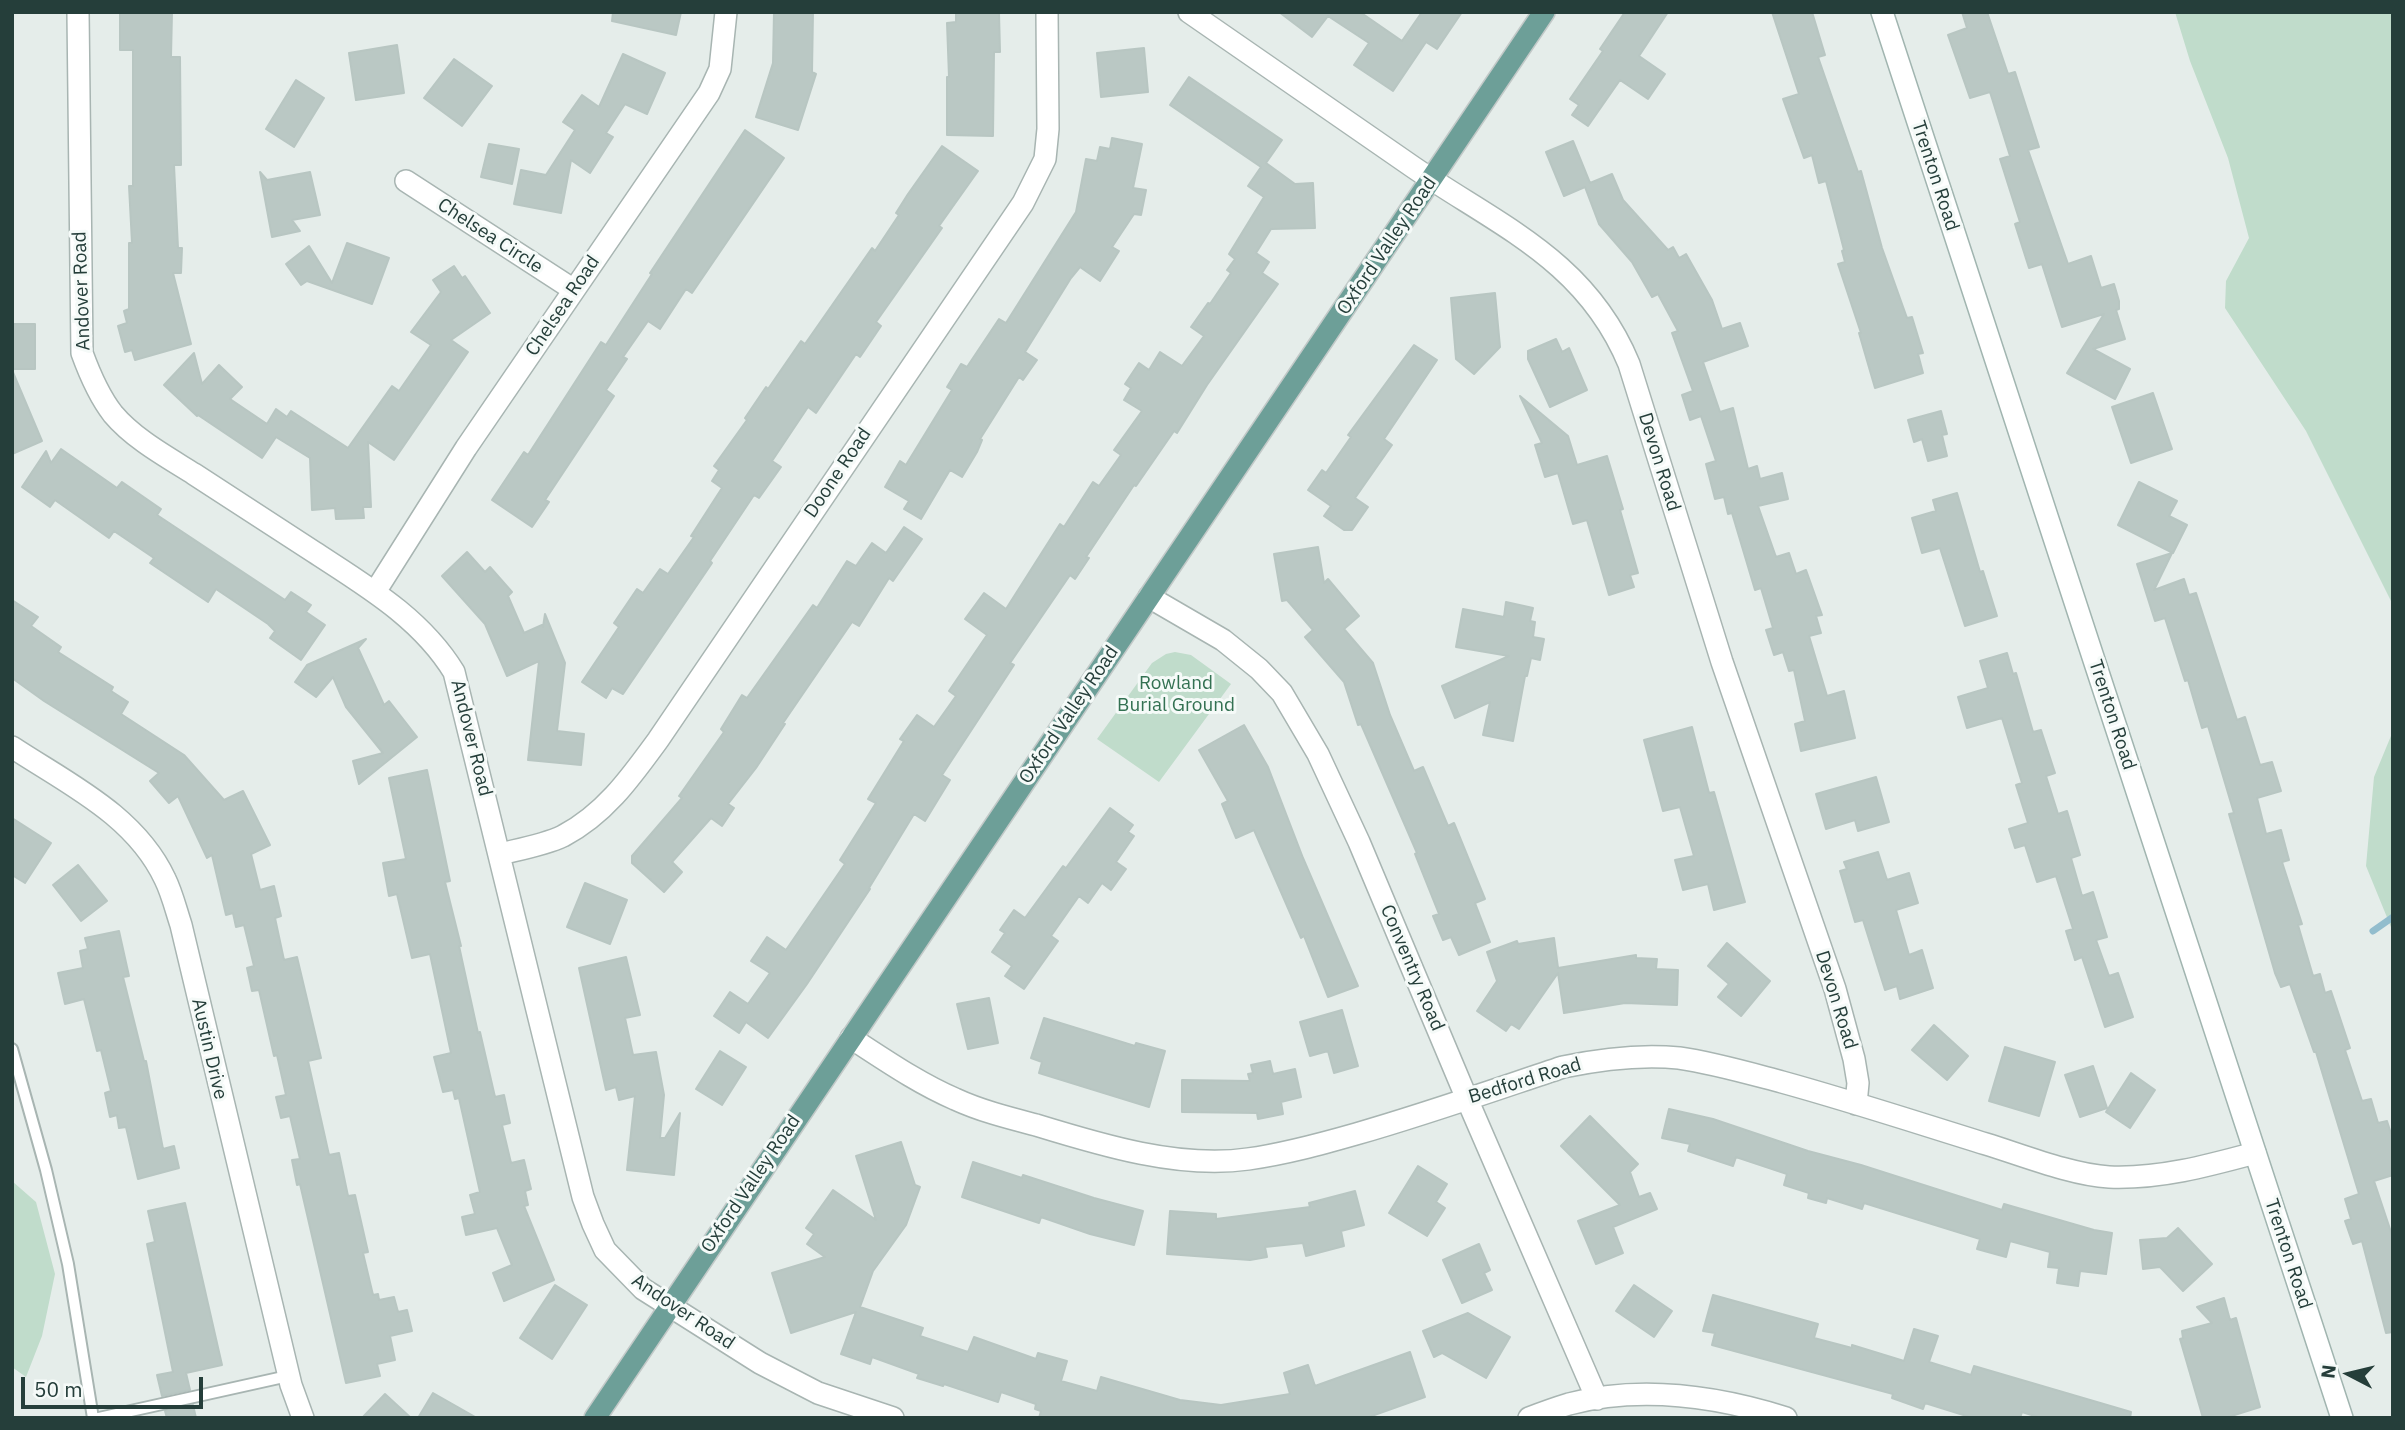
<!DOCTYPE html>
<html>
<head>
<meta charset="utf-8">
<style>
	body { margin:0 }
	#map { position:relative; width:2405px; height:1430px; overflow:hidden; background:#e5edea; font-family:"IBM Plex Sans",sans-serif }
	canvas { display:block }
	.frame { position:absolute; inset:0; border:14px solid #253e3a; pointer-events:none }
	.north { position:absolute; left:2314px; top:1339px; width:70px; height:70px; -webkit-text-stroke:5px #f5faf8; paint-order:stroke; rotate:277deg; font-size:19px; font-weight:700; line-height:28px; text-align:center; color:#253e3a }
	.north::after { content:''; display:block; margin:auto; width:24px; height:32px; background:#253e3a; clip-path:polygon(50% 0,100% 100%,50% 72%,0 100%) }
	.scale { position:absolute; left:21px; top:1377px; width:182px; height:32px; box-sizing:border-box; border:4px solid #253e3a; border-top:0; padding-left:9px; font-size:21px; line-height:24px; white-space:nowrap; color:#253e3a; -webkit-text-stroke:5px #f5faf8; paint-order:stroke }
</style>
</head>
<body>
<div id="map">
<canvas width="2405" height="1430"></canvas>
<div class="frame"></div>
<div class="north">N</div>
<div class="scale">50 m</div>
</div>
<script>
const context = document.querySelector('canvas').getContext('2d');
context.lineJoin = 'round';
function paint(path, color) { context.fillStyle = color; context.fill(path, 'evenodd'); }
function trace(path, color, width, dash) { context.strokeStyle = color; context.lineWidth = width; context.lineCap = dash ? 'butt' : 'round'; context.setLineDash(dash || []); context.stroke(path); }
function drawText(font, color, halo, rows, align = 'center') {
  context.font = font + ' "IBM Plex Sans",sans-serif'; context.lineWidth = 6; context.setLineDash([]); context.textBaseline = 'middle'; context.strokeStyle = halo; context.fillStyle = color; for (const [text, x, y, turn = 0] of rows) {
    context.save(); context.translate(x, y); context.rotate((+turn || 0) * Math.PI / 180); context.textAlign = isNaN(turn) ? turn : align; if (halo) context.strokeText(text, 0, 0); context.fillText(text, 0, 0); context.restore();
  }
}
paint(new Path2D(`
	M2175 12H2393V605L2306 431 2225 308 2226 281 2249 238 2228 158 2190 61Z
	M1175 652 1191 655 1231 684 1159 782 1097 739 1152 663 1166 654Z
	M2393 731V932L2366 866 2374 777Z
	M12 1181 36 1202 55 1274 42 1336 26 1377 12 1367Z`), '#c0dccb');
trace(new Path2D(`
	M2373 931 2393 917`), '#92bdcd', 7);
const building = new Path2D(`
	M120 12H172L171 57H180L181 165H174L178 248H182L181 273H173L191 344 135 360 132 350 125 352 118 326 127 323 124 311 129 309V243H132L129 186H133V50H120Z
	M613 12H681L676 35 612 21Z
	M774 12H813L812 72 816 74 798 130 756 117 773 63Z
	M956 12 999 13 1000 52H994L993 136 947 135V77H949L947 23 956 22Z
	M1279 12H1360L1402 41 1422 12H1462L1437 49 1426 42 1393 91 1354 65 1369 43 1328 16 1312 37Z
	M1625 12H1668L1639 56 1665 74 1648 99 1620 80 1588 126 1572 115 1579 105 1570 99 1603 51 1600 49Z
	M1772 12H1812L1825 55 1818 57 1858 172 1861 171 1882 248 1907 318 1912 317 1923 353 1918 354 1923 373 1875 388 1859 333H1861L1838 264 1845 262 1842 251 1844 250 1826 181 1819 183 1812 155 1804 158 1783 99 1799 94Z
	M1962 12H1987L2008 74 2015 72 2039 147 2028 150 2068 264 2091 256 2101 288 2114 284 2119 301V309L2116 310 2125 339 2093 349 2130 369 2115 399 2067 373 2104 314 2062 327 2042 264 2029 268 2015 224 2020 222 2000 159 2010 156 1990 92 1970 98 1948 35 1967 28Z
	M397 45 404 93 356 100 349 53Z
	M1144 48 1148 92 1101 97 1097 53Z
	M623 54 665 73 647 114 625 104 606 133 613 137 590 173 571 160 561 213 514 204 521 170 546 175 575 130 563 122 582 95 599 107Z
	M454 59 492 86 462 126 424 98Z
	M1189 77 1282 140 1266 163 1295 184 1313 183 1315 228 1271 229 1256 253 1269 262 1262 273 1278 284 1207 385 1177 433 1174 431 1136 486 1134 485 1086 557 1089 558 1075 579 1070 575 1010 663 1014 665 942 775 950 780 925 821 914 814 869 888 870 889 807 984 768 1038 746 1022 739 1033 714 1016 730 992 748 1004 770 973 751 961 767 937 786 950 845 864 840 860 876 803 868 799 904 741 900 739 917 715 934 727 956 696 949 691 987 635 965 619 984 593 1006 609 1060 524 1064 527 1093 482 1099 486 1121 455 1114 450 1142 411 1124 400 1131 388 1125 384 1139 363 1149 370 1160 352 1182 366 1204 336 1191 327 1208 303 1210 304 1231 273 1227 270 1235 259 1229 254 1264 197 1248 186 1261 167 1170 105Z
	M296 80 324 98 294 147 266 129Z
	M745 130 784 158 692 293 686 289 660 329 648 321 623 357 627 359 606 390 614 396 545 500 549 502 532 527 492 500 524 452 528 455 601 342 606 345 652 274 650 273Z
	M1112 138 1142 144 1133 188 1146 190 1141 215 1134 214 1112 247 1119 251 1100 281 1080 267 1071 278 1025 352 1037 360 1023 380 1019 377 980 439 982 440 977 452 962 477 950 470 921 519 904 509 909 501 885 487 900 461 906 465 952 390 947 387 961 364 967 367 999 319 1006 323 1076 212 1086 159 1097 161 1100 147 1110 149Z
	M1573 141 1590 183 1612 174 1623 200 1668 250 1673 247 1679 258 1686 254 1712 300 1722 329 1740 323 1748 346 1703 362 1720 412 1733 408 1748 469 1757 466 1760 479 1782 473 1788 499 1758 506 1776 557 1789 553 1796 574 1806 570 1822 615 1816 616 1821 633 1809 636 1827 696 1844 691 1855 738 1801 751 1795 724 1805 721 1794 670 1789 671 1783 652 1774 655 1766 630 1773 628 1761 588 1755 590 1732 513 1728 514 1724 497 1715 499 1706 464 1716 461 1701 416 1690 420 1682 395 1693 391 1672 333 1678 331 1658 294 1652 297 1632 262 1599 224 1585 187 1564 196 1546 152Z
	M489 144 519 149 512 184 481 177Z
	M942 146 978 171 939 226 942 228 876 322 881 326 860 357 856 354 816 413 808 407 772 461 781 467 759 498 754 495 710 561 712 563 623 694 612 688 606 698 582 682 619 627 614 623 637 589 643 593 660 569 668 574 694 537 691 536 722 488 712 481 719 470 714 466 747 420 745 418 766 387 768 389 801 341 805 344 872 248 875 251 899 215 896 213 908 194Z
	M260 172 267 180 310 172 320 215 292 220 300 231 272 237Z
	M347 243 389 258 372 304 307 281 301 285 286 264 309 246 332 283Z
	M454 266 462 278 465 276 490 313 451 340 468 352 394 460 368 442 371 507H363L364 518 336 519 335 508 312 510 310 458 276 437 262 458 198 415 197 416 164 385 194 353 202 384 219 365 242 387 230 399 267 424 276 409 287 417 291 411 348 448 392 386 399 391 431 345 411 332 441 292 433 280Z
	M1495 293 1500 347 1474 374 1456 359 1451 298Z
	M12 324H35V369H12Z
	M1556 339 1562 352 1569 348 1587 390 1550 407 1528 359V351Z
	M1414 345 1437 360 1384 439 1392 445 1355 498 1368 507 1352 530H1344L1324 516 1331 506 1308 490 1322 470 1326 473 1351 437 1348 435Z
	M12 370 42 441 12 454Z
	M2153 393 2172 449 2131 463 2112 407Z
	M1520 396 1568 436 1577 465 1607 456 1623 509 1620 510 1638 573 1630 575 1634 587 1609 595 1587 520 1573 524 1558 473 1545 477 1535 445 1542 443Z
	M1941 411 1947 434 1942 435 1947 456 1928 461 1922 439 1914 442 1908 420Z
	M61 449 117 488 122 482 161 509 157 515 285 600 291 592 311 605 306 612 325 625 301 660 270 638 275 631 268 624 216 589 208 602 150 563 154 558 114 531 109 538 55 500 50 507 22 487 46 451 51 463Z
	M2139 482 2177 501 2169 516 2187 525 2173 553 2118 525Z
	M1957 493 1980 572 1983 571 1997 616 1965 626 1940 548 1922 553 1912 518 1936 511 1933 500Z
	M904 527 922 539 893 581 889 578 859 626 852 622 783 723 785 724 756 768 728 804 734 808 722 826 711 818 672 862 682 872 664 892 632 863V856L682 798 679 796 724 732 721 729 742 695 747 698 813 605 817 608 847 561 856 566 872 543 886 553Z
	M1318 547 1324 583 1328 579 1359 616 1344 629 1373 663 1390 715 1414 771 1423 767 1448 826 1454 823 1485 899 1475 903 1490 942 1459 955 1451 937 1443 940 1433 916 1439 914 1415 854 1417 853 1361 724 1358 725 1344 682 1305 637 1313 630 1287 600 1282 601 1274 554Z
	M467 552 485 572 490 567 512 592 508 596 524 633 542 625 543 627 545 614 565 663 557 731 584 734 581 765 528 760 539 661 507 676 485 624 442 576Z
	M2172 553 2154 590 2184 579 2189 595 2196 593 2237 720 2245 717 2260 765 2272 762 2281 791 2257 798 2266 834 2281 830 2289 860 2282 862 2302 924 2298 925 2313 976 2320 974 2325 993 2331 991 2350 1048 2345 1050 2362 1101 2371 1099 2378 1123 2387 1121 2393 1140V1175L2374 1181 2393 1238V1332L2386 1333 2362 1241 2353 1244 2345 1221 2351 1219 2345 1199 2359 1194 2316 1052H2314L2290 984 2281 987 2275 973 2229 814 2234 813 2208 726 2202 728 2188 680 2185 681 2165 618 2155 621 2137 564Z
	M12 600 38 617 31 626 61 647 58 652 113 687 111 691 128 702 121 714 184 755 224 800 243 791 270 845 251 854 260 890 274 886 281 916 275 918 284 960 297 957 321 1058 308 1061 329 1155 339 1153 348 1196 355 1195 368 1252 363 1253 373 1295 378 1294 379 1300 394 1297 398 1312 407 1310 412 1331 390 1336 395 1360 377 1364 380 1376 346 1383 300 1184 297 1185 292 1160 300 1159 290 1116 281 1118 276 1097 286 1095 277 1055 274 1056 259 990 252 991 247 968 254 966 244 925 236 927 233 913 226 915 212 855 207 858 178 796 169 803 150 781 159 773 44 701 12 678Z
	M1506 602 1533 608 1530 621 1535 622 1533 637 1544 639 1540 660 1531 658 1527 676H1525L1513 741 1483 735 1490 702 1455 718 1442 686 1509 656 1456 647 1463 609 1504 617Z
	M366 639 358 648 384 705 389 701 417 737 359 784 353 761 383 753 346 707 333 677 316 697 295 682 307 665Z
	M2007 653 2013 674 2016 673 2033 732 2041 730 2055 773 2046 776 2058 814 2067 811 2080 855 2071 858 2082 896 2093 892 2107 937 2096 940 2109 976 2118 973 2133 1017 2105 1027 2082 957 2075 960 2066 931 2073 929 2056 876 2037 882 2025 845 2015 848 2009 829 2028 823 2016 785 2022 783 2002 718 1967 728 1958 697 1988 688 1980 661Z
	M1244 725 1268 767 1303 858 1358 986 1328 997 1304 936 1301 938 1254 830 1236 838 1222 804 1228 801 1199 750Z
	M1692 727 1709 793 1714 792 1745 902 1714 910 1708 884 1683 890 1675 860 1694 856 1680 807 1663 811 1644 740Z
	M427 770 450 881 445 882 461 946H459L478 1033 480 1032 495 1097 504 1095 510 1123 502 1125 511 1163 524 1160 531 1189 525 1191 528 1205 524 1206 554 1280 504 1301 493 1273 512 1265 497 1228 466 1235 462 1217 475 1214 470 1195 480 1192 459 1098 455 1099 453 1090 443 1092 434 1057 451 1053 430 954 412 958 397 894 389 896 383 863 406 859 389 778Z
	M1876 777 1889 822 1858 831 1855 820 1826 829 1816 794Z
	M1110 808 1133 825 1128 832 1134 836 1116 862 1126 869 1111 890 1102 883 1088 903 1079 896 1051 936 1058 941 1024 989 1005 976 1012 966 992 952 1005 933 1000 930 1014 910 1025 918 1063 866 1066 868Z
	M12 818 51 843 25 883 12 875Z
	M1878 852 1887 880 1909 873 1918 903 1896 910 1909 955 1922 950 1933 988 1900 999 1897 986 1885 990 1863 920 1855 922 1840 871 1847 869 1844 862Z
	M78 865 107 901 81 921 53 885Z
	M585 883 627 900 610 944 567 927Z
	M119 931 129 976 123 977 144 1061H146L163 1149 174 1146 179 1168 138 1179 126 1127 119 1128 117 1115 110 1117 105 1093 111 1091 101 1050 97 1051 84 999 65 1004 58 973 83 968 80 951 88 949 85 938Z
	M1554 938 1558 968 1636 955V958L1657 959 1656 969 1678 970 1677 1005 1625 1003 1564 1013 1558 973 1519 1029 1511 1024 1506 1031 1477 1011 1497 981 1487 952 1517 941 1518 944Z
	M1727 943 1770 981 1741 1016 1718 997 1729 984 1708 966Z
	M626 957 640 1015 625 1018 633 1055 656 1052 664 1095 660 1138H665L680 1113 674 1175 627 1170 635 1096 619 1100 616 1087 606 1090 579 968Z
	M989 998 998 1043 968 1049 957 1004Z
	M1342 1010 1358 1066 1334 1073 1328 1051 1310 1056 1300 1022Z
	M1044 1018 1135 1046 1136 1043 1165 1051 1149 1107 1039 1073 1042 1062 1031 1058Z
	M1934 1025 1968 1056 1947 1080 1912 1050Z
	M2005 1047 2055 1062 2039 1116 1989 1101Z
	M720 1051 746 1067 722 1105 696 1089Z
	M1270 1061 1273 1074 1295 1069 1301 1097 1281 1102 1283 1114 1258 1119 1257 1113 1182 1112V1080L1250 1081 1248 1074 1253 1073 1251 1065Z
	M2093 1066 2107 1108 2080 1117 2065 1075Z
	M2131 1073 2155 1090 2130 1128 2106 1112Z
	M1669 1109 1713 1119 1808 1151 1861 1165 2002 1210 2004 1204 2094 1230 2112 1233 2106 1274 2080 1271 2078 1286 2057 1283 2059 1268 2048 1267 2050 1252 2010 1241 2006 1257 1977 1249 1980 1239 1864 1203 1862 1209 1827 1198 1826 1203 1808 1198 1809 1193 1784 1185 1787 1174 1736 1157 1733 1166 1688 1151 1690 1144 1662 1138Z
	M1590 1116 1638 1164 1630 1172 1639 1197 1650 1193 1657 1209 1613 1227 1623 1253 1596 1264 1578 1221 1620 1205 1561 1146Z
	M901 1142 915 1185 920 1187 906 1225 873 1271 860 1307 923 1328 920 1336 968 1352 974 1337 1036 1359 1038 1353 1067 1361 1061 1381 1097 1391 1101 1377 1180 1400 1221 1405 1290 1394 1284 1373 1308 1365 1315 1386 1410 1352 1425 1397 1366 1418H1039L1041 1411 1035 1409 1036 1404 1001 1392 998 1402 944 1384 943 1386 917 1378 919 1374 872 1357 870 1364 841 1354 856 1312 791 1333 772 1273 825 1257 807 1244 814 1234 806 1228 833 1190 876 1220 856 1156Z
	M973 1162 1022 1178 1023 1175 1094 1198 1143 1211 1134 1245 1090 1234 1041 1217 1039 1223 962 1197Z
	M1418 1166 1447 1184 1436 1202 1445 1208 1427 1236 1389 1213Z
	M1355 1191 1364 1225 1341 1231 1344 1246 1306 1256 1303 1243 1265 1247 1267 1257 1250 1260 1167 1254 1170 1211 1216 1214V1219L1310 1207 1309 1203Z
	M185 1203 222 1365 186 1373 190 1390 162 1396 157 1375 173 1372 147 1244 155 1242 148 1211Z
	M2178 1228 2212 1264 2183 1291 2160 1267 2143 1269 2140 1240 2167 1238Z
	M1479 1244 1490 1270 1484 1273 1492 1290 1462 1303 1443 1260Z
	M555 1285 587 1305 552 1359 520 1338Z
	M1634 1285 1672 1311 1654 1337 1616 1311Z
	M1713 1295 1818 1324 1814 1338 1852 1348V1345L1904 1361 1914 1329 1938 1336 1929 1362 1971 1375 1974 1366 2131 1412 2130 1418H2041L2022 1412 2020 1418H1973L1925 1403 1923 1409 1892 1398 1893 1394 1712 1345 1715 1333 1703 1331Z
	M2224 1298 2230 1320 2236 1318 2260 1407 2225 1418H2203L2180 1339 2183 1338 2182 1331 2212 1323 2197 1307Z
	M1468 1313 1510 1337 1486 1378 1442 1353 1434 1357 1423 1331Z
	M433 1393 477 1418H418Z
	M385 1394 411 1418H362Z
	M193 1405 196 1418H167L165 1411Z`);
paint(building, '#bac8c4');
trace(building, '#b8c6c2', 2);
const service = new Path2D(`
	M12 1049 46 1170 68 1264 93 1418
	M99 1418 288 1376`);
const minor = new Path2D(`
	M78 12 82 353C90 375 99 396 113 414 134 439 167 457 194 474 234 500 274 526 314 552 366 586 421 618 454 672L583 1197 593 1224 605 1250 643 1289 760 1363 818 1393 893 1418
	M1189 12C1263 64 1338 115 1413 167 1499 226 1586 260 1629 364L1722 662 1835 989 1854 1059 1858 1083 1856 1104
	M406 181 574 290
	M375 592 466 448 709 93 720 69 726 12
	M1149 597 1223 640 1259 669 1282 693 1318 754 1359 842 1467 1099 1597 1399
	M12 747C68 784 135 815 165 879 172 893 176 910 181 925L291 1385 303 1418
	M500 854C521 849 544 845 563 836 605 814 631 777 658 740L1023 203 1045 159 1048 129 1047 12
	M851 1038C885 1060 918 1083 955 1099 981 1111 1009 1118 1036 1125 1101 1145 1180 1169 1248 1159 1285 1154 1321 1144 1356 1134 1426 1114 1494 1090 1563 1067 1601 1059 1640 1054 1679 1058 1714 1063 1748 1073 1782 1082 1851 1101 1918 1123 1986 1144 2022 1155 2072 1175 2109 1177 2159 1179 2207 1166 2255 1153
	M1529 1418C1542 1413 1556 1408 1569 1404 1641 1385 1716 1396 1786 1418`);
const secondary = new Path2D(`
	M1882 12 2342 1418`);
const primary = new Path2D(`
	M595 1418 1544 12`);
trace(service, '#a8b5b2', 14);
trace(minor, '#a8b5b2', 24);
trace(secondary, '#a1b5b0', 24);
trace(primary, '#c2c9c8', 24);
trace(service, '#fff', 10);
trace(minor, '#fff', 21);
trace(secondary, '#fff', 21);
trace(primary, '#6d9f98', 21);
drawText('19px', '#253e3a', '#f5faf8', [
	["Trenton Road",1935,176,72],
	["Chelsea Circle",490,236,33],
	["Oxford Valley Road",1387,246,-56],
	["Andover Road",82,291,-92],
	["Chelsea Road",563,306,-56],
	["Devon Road",1659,462,73],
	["Doone Road",838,473,-56],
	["Oxford Valley Road",1069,715,-56],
	["Trenton Road",2112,715,72],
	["Andover Road",471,738,76],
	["Conventry Road",1412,968,67],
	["Devon Road",1836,1000,73],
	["Austin Drive",209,1049,77],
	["Bedford Road",1525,1081,-17],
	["Oxford Valley Road",751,1184,-56],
	["Trenton Road",2288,1254,72],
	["Andover Road",683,1312,34]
]);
drawText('19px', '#337152', '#f5faf8', [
	["Rowland",1176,684],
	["Burial Ground",1176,706]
]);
</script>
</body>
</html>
